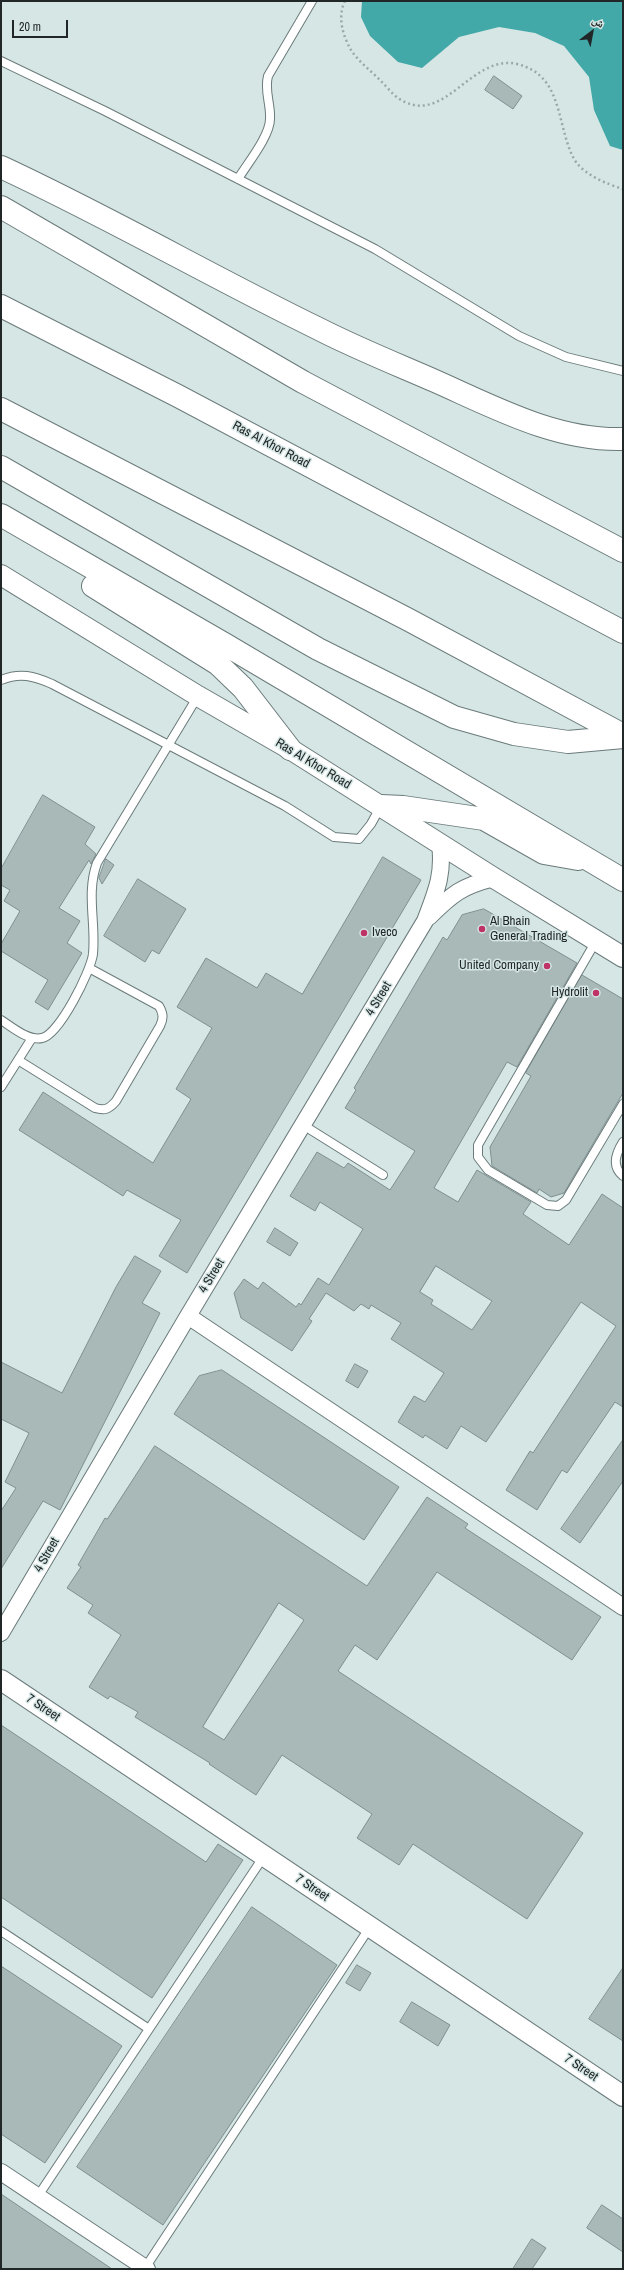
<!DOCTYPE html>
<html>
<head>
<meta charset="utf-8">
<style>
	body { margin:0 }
	#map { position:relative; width:624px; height:2270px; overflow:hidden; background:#d5e6e5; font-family:"Archivo Narrow","Noto Naskh Arabic",sans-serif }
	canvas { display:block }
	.frame { position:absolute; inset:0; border:2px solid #212727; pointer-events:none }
	.north { position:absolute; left:572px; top:12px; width:40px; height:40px; -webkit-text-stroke:3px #d5e6e5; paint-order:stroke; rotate:32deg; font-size:11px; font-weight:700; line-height:16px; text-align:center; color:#212727 }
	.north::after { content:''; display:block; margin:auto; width:14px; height:18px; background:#212727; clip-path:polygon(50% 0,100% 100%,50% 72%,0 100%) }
	.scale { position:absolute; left:12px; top:20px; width:56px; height:18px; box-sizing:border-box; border:2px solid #212727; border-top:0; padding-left:5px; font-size:12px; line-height:14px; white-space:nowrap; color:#212727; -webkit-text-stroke:3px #d5e6e5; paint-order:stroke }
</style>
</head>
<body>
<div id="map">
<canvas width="624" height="2270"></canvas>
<div class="frame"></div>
<div class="north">ش</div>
<div class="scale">20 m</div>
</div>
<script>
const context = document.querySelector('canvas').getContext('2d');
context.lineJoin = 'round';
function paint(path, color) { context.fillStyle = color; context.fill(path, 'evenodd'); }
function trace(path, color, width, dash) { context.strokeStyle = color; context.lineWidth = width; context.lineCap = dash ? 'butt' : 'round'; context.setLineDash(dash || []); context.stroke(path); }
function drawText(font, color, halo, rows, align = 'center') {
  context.font = font + ' "Archivo Narrow",sans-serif'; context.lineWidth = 3; context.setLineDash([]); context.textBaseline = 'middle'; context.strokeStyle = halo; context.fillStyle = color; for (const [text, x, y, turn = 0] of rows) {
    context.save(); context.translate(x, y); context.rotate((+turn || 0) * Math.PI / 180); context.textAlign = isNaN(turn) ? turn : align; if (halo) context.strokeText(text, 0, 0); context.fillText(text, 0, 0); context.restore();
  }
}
paint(new Path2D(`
	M362 1H623V150L610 146 594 110 589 77 564 46 535 33 499 27 459 37 422 68 398 62 370 36 361 17Z`), '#43a8a8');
const building = new Path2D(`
	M494 76 522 96 513 109 485 90Z
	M43 795 95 827 85 844 96 854 91 864 89 860 59 908 80 921 67 943 82 953 48 1010 35 1002 48 980 1 951V944L20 911 4 901 10 890 1 885V869Z
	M383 857 421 880 187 1273 159 1256 181 1220 127 1190 123 1196 19 1130 43 1092 153 1163 191 1099 176 1089 212 1028 177 1007 206 958 257 988 266 973 302 994Z
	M106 859 114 865 102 884 99 878Z
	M138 879 186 909 159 954 152 950 145 962 104 936Z
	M484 909 577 963 517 1067 507 1062 434 1188 458 1202 477 1170 531 1202 523 1214 569 1245 602 1194 623 1208V1407L615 1402 567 1473 562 1470 537 1510 506 1490 530 1451 533 1453 616 1326 581 1302 486 1442 461 1426 447 1449 425 1435 423 1438 398 1422 414 1396 425 1402 444 1373 391 1339 401 1323 371 1305 369 1309 361 1304 354 1311 326 1293 309 1319 312 1321 292 1351 241 1318 234 1293 244 1279 258 1289 263 1282 296 1307 299 1303 301 1305 318 1278 329 1285 363 1229 320 1202 315 1211 290 1196 317 1152 344 1168 348 1163 390 1190 415 1151 345 1108 356 1090 354 1088 443 937 447 940 462 915ZM436 1266 492 1301 472 1330 431 1304 433 1300 420 1292Z
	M582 975 623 999V1093L564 1193 551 1197 539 1189 537 1193 492 1166 490 1147 531 1076 526 1073Z
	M275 1228 298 1243 290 1256 267 1242Z
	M135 1256 161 1271 142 1303 160 1313 60 1510 43 1501 1 1569V1511L16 1488 5 1482 29 1433 1 1419V1362L62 1393 116 1287Z
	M355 1364 368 1371 358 1388 346 1381Z
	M222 1370 399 1487 364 1540 174 1414 199 1376Z
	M623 1440V1481L580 1543 561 1529Z
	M155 1446 367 1586 427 1497 468 1524 465 1528 601 1617 572 1660 437 1572 377 1660 355 1645 338 1671 583 1833 527 1919 413 1844 399 1865 357 1838 372 1814 282 1755 256 1795 209 1764 210 1763 135 1717 138 1712 110 1696 108 1699 89 1687 121 1635 88 1613 93 1605 67 1588 81 1567 78 1565 105 1518 107 1519ZM279 1603 304 1620 224 1740 203 1727Z
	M1 1725 206 1862 218 1844 243 1860 152 1998 1 1897Z
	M252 1907 337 1965 163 2225 77 2167Z
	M357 1965 371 1973 360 1991 346 1983Z
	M1 1966 122 2046 45 2163 1 2134Z
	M623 1968V2041L589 2019Z
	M412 2002 450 2025 438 2046 400 2022Z
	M1 2194 112 2269H1Z
	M602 2205 623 2219V2252L587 2228Z
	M532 2239 546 2248 532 2269H513Z`);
paint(building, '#a8b9b8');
trace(building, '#7f8f8f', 1);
const service = new Path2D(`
	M1 61 105 111 375 249 519 336 566 357 623 371
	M238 179C247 164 270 136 270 119 271 104 264 91 268 76L312 1
	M1 680C20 672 34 676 52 684L285 806 334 837 359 839 371 824 381 806
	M596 941 478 1145V1157L488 1170 547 1205 558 1206 566 1200 623 1104
	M1 1020C12 1027 28 1041 42 1038 59 1035 91 971 93 954 96 922 86 893 97 863L198 696
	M18 1060 95 1108C105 1111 109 1109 116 1101L160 1026C164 1018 163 1013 159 1006L89 968
	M1 1087 32 1038
	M303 1125 383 1175
	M623 1142C616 1153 611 1166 623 1176
	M1 1931 149 2029
	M38 2196 264 1856
	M145 2268 370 1927`);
const minor = new Path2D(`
	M429 917C452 894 462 886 494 878
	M188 1316 623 1607
	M1 1633 188 1316 425 921C436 892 444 875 440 843
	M1 2172 147 2269`);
const tertiary = new Path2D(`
	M1 575 198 696 290 749 494 878 623 957
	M1 1680 623 2096`);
const motorway = new Path2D(`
	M1 167C109 217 212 277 319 329 356 348 396 364 435 381 494 407 556 441 623 439
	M1 207 303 382 623 551
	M1 306 178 396 623 632
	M1 409 409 620 623 735
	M1 467 318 649 454 717 514 734 568 742 623 737
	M1 515 226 645 623 880
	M93 586 218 664 243 688 290 749
	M381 806 403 807 484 819 544 853 578 859`);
trace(service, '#6b7a7a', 10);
trace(minor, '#6b7a7a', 18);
trace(tertiary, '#6b7a7a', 22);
trace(motorway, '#6b7a7a', 24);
trace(new Path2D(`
	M345 1C337 17 343 36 351 50 358 61 371 71 380 80 388 88 395 98 405 102 446 122 473 54 517 64 563 75 556 123 573 157 581 174 607 184 623 189`), '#9ba8a8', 2.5, [2, 3]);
trace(service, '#fff', 8);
trace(minor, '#fff', 16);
trace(tertiary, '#fff', 20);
trace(motorway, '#fff', 22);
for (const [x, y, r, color] of [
	[482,929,4,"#be3265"],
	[364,933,4,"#be3265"],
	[547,966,4,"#be3265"],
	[596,993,4,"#be3265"]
]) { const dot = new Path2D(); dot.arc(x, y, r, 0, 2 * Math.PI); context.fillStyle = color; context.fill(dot); trace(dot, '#d5e6e5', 1.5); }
drawText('13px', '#212727', '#d5e6e5', [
	["Ras Al Khor Road",271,445,28],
	["Ras Al Khor Road",313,764,31],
	["4 Street",379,999,-59],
	["4 Street",212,1276,-59],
	["4 Street",47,1555,-60],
	["7 Street",43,1708,34],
	["7 Street",312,1888,34],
	["7 Street",581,2068,34]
]);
drawText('13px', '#212727', '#d5e6e5', [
	["Al Bhain",490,922],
	["General Trading",490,937],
	["Iveco",372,933],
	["United Company",539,966,"right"],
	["Hydrolit",588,993,"right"]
], 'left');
</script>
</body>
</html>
